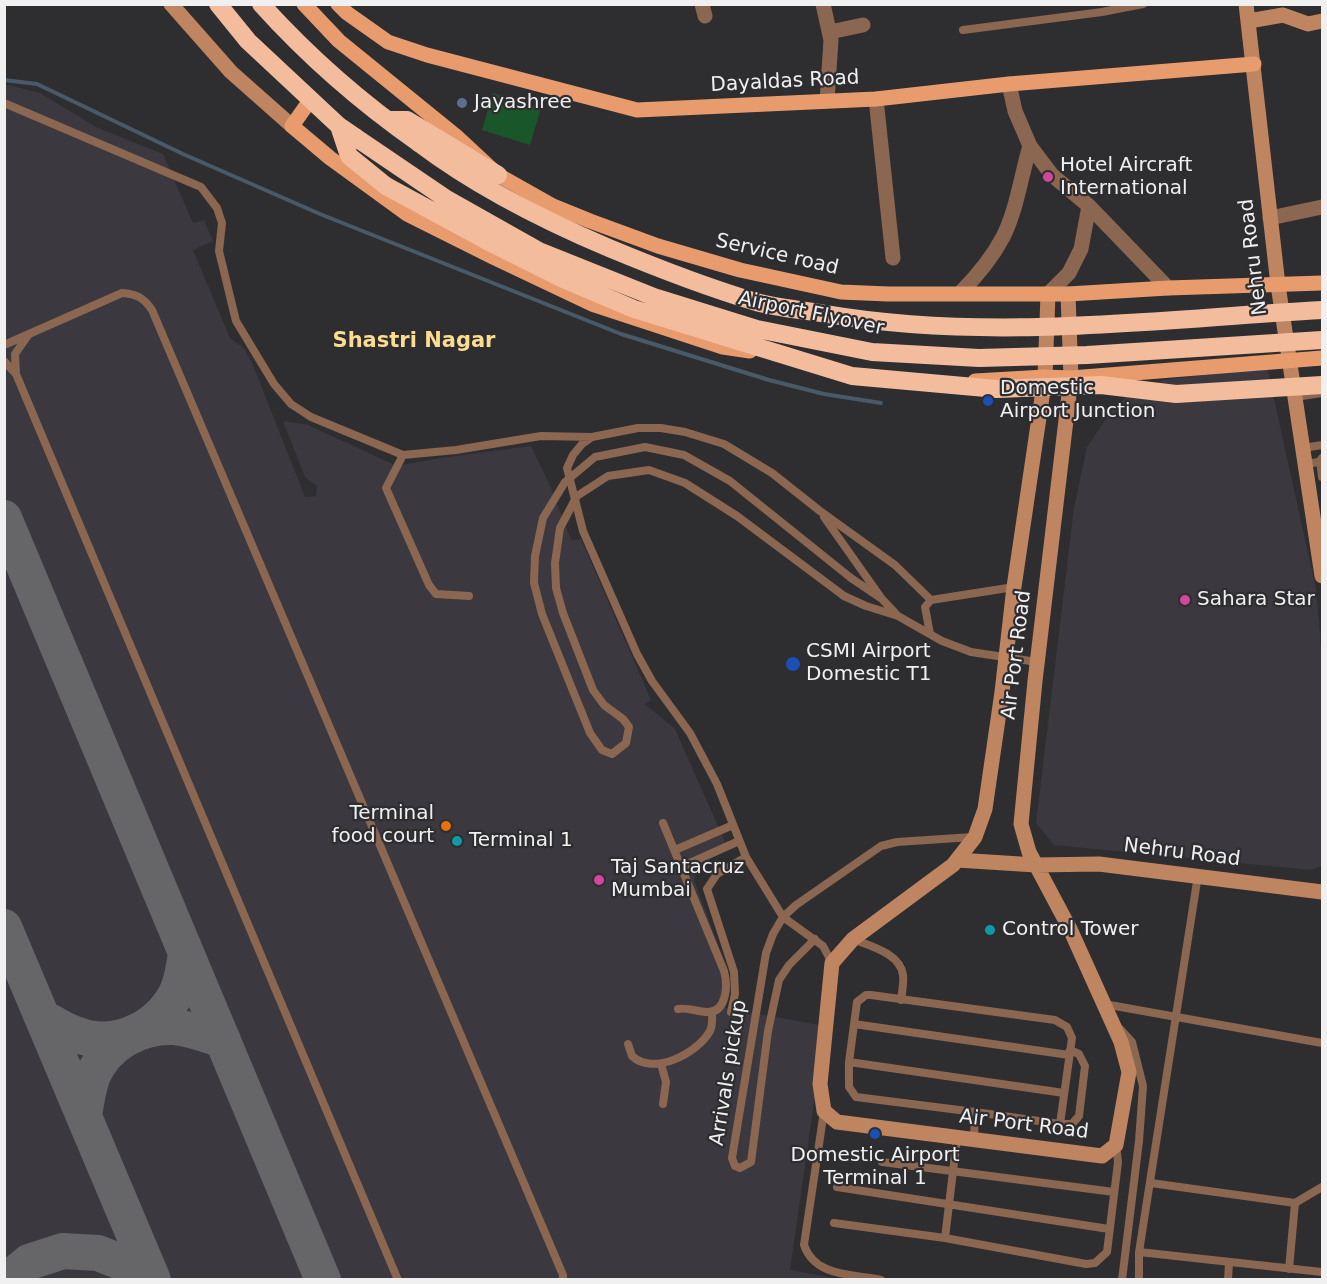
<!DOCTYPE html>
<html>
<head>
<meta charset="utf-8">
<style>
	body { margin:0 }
	#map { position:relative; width:1327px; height:1284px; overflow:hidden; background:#2e2d30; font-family:"DejaVu Sans",sans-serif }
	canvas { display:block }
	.frame { position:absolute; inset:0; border:6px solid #f0f0f1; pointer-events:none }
</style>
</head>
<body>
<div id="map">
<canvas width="1327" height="1284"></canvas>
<div class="frame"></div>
</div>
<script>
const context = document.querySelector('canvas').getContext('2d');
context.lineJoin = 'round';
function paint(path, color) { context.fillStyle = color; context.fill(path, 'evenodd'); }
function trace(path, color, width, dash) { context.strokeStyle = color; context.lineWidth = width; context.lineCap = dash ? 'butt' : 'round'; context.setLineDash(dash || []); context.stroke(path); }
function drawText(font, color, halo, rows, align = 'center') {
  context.font = font + ' "DejaVu Sans",sans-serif'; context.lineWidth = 4.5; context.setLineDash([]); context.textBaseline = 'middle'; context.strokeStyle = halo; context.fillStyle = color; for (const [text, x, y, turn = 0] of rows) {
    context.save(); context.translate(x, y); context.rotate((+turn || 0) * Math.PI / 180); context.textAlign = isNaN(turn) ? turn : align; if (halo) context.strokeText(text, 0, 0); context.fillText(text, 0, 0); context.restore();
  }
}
paint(new Path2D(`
	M4 84 40 93 96 127 163 154 193 223 204 220 213 241 193 250 230 338 244 348 253 365 305 497 316 496 317 486 305 477 283 421 308 425 397 466 440 458 531 446 549 483 571 540 581 539 651 700 645 704 675 729 726 844 698 870 694 880 729 975 720 1007 825 1026 790 1270 840 1279H5Z
	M1267 367 1316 589 1322 656V866L1311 870 1054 845 1036 823 1074 508 1087 447 1111 411 1126 397 1163 380Z`), '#3b3840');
paint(new Path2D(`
	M493 93 541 108 530 145 482 130Z`), '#19572b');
trace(new Path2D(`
	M4 80 37 84 183 154 320 214 621 334 769 380 824 394 881 403`), '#485a68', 4);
trace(new Path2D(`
	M4 518 323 1280
	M4 927 153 1280
	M42 1017C53 1023 63 1030 75 1034 114 1050 157 1029 176 994 182 982 184 967 186 953
	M84 1116C86 1102 88 1088 93 1075 107 1044 139 1026 173 1027 189 1028 207 1035 223 1040
	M7 1280 29 1262 63 1251 98 1253 131 1266 146 1280`), '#666668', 36);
trace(new Path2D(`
	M963 30 1102 12 1143 4
	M4 103 201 187 217 208 222 223 219 251 236 321 274 384 291 404 311 417 403 455 456 450 541 436 592 437
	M29 334 15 354 16 374 398 1280
	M4 345 122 293C137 294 144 298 152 310L563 1275V1280
	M4 361 16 374
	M1295 397 1322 393
	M1303 448 1322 445
	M403 455 386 488 429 585 436 594 469 596
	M1320 461 1322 477
	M1305 464 1319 462 1322 458
	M824 517 882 599
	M851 578 882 599 897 615
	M844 596 866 606 898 616 942 641 971 652 1037 662
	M930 634 925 607 931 600 1014 587
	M663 823 724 971C728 985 727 1013 707 1012 697 1012 689 1007 678 1009
	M675 850 733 825
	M681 867 739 841
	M815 939 789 965 779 980 768 1031 751 1162 740 1168 735 1166 732 1158 766 953 773 934 783 917 796 905 881 846 897 842 973 837
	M853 939C870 946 900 953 903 975 904 983 902 992 901 1000
	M832 963 823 946 783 917 746 857 717 784 690 733 652 681 637 654 583 531 567 468 573 455 582 444 592 437 638 428H661L685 432 724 444 772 473 820 511 895 565 931 600
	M1104 1004 1322 1043
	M731 1012 735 994 734 972 707 889 717 874 746 857
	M854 1024 1069 1055
	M1120 1029 1132 1042 1143 1086 1139 1141 1122 1280
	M628 1044 632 1056C653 1076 697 1054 710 1031 713 1025 712 1019 712 1012
	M849 1062 1064 1093
	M661 1064 666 1082 663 1104
	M824 1111 804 1245C815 1277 852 1274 881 1280
	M1060 1124H1072L1079 1116 1085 1066 1079 1054 1070 1050
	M957 1138 945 1238 1086 1264 1095 1263 1107 1252 1118 1162 1116 1145
	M974 1140 975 1112 1060 1124 1072 1038 1067 1027 1055 1020 871 995H866L857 1002 849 1062V1087L856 1097 975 1112
	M882 1162 1114 1192
	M1151 1183 1295 1203 1322 1187
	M837 1187 1109 1229
	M834 1223 945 1238
	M1139 1252 1322 1272
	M1289 1269 1295 1203
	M1139 1280V1252L1198 875
	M1228 1280 1229 1262`), '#8b6650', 8);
trace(new Path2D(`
	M702 4 705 16
	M823 4 831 40 827 101
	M830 32 863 25
	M1009 84 1015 111 1030 146 1052 175 1089 206 1168 288
	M876 99 893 258
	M1270 218 1322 207
	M960 293C976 277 992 258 1003 237 1017 209 1021 176 1030 146
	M1048 294 1069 273 1081 249 1089 206`), '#8b6650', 15);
trace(new Path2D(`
	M171 4 231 72 292 126
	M1246 4 1278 285 1322 576
	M1249 21 1283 15 1308 24 1322 21
	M1048 294 1045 377 1014 587 1002 692 985 809 975 837 953 865 853 939 832 963 820 1084 824 1111 837 1122 1102 1156 1116 1145 1129 1072 1121 1042 1070 929 1029 852 1021 824 1035 681 1071 378 1068 294
	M957 860 1036 865 1099 864 1322 892`), '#bf8561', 15);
trace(new Path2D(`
	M304 4 339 41 456 136 498 175 553 206 590 221 658 246 740 270 841 292 888 294H1068L1168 288 1322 283
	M338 4 347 13 388 42 427 55 637 110 876 99 1009 84 1254 64
	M311 99 292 126 330 158 407 214 493 257 592 304 723 347 750 351
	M975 381 1045 377 1071 378 1322 358`), '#e89c6e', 15);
trace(new Path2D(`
	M218 4 248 41 339 126 355 137
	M261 4C307 55 363 104 419 143
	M388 120H407L498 175
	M339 126 349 156 386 186`), '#f3bc9c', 18);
trace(new Path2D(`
	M844 596 737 516 685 483 649 470 608 476 577 496 560 528 555 563 556 588 563 613 593 690 604 705 623 719 629 727 626 743 612 754 602 750 590 733 542 614 534 583 535 556 543 518 565 482 595 457 645 447 684 455 730 481 851 578`), '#8b6650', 8);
trace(new Path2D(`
	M355 137 445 198 539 251 654 297 757 329 872 352 979 358 1087 355 1322 340
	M419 143C477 187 543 220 609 248 657 268 706 287 756 302 778 308 803 310 826 314 993 342 1156 319 1322 310
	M386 186 493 244 561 278 634 309 852 376 997 389 1101 385 1176 394 1322 385`), '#f3bc9c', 18);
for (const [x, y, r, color] of [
	[462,103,6,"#5c6f8a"],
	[1048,177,6,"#d1479c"],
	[988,401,6,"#1a4fb4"],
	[1185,600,6,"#d1479c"],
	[793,664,8,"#1a4fb4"],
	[446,826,6,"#e8710a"],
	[457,841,6,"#0f9aa8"],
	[599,880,6,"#d1479c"],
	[990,930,6,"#0f9aa8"],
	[875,1134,6,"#1a4fb4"]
]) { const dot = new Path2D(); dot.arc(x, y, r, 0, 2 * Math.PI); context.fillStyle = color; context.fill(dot); trace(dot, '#2e2d30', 2); }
drawText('20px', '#f0f0f1', '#2e2d30', [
	["Dayaldas Road",785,82,-3],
	["Service road",777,255,13],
	["Nehru Road",1254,257,-97],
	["Airport Flyover",811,314,12],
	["Air Port Road",1017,655,-83],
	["Nehru Road",1182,853,7],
	["Arrivals pickup",729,1073,-81],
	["Air Port Road",1024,1125,7]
]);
drawText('20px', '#f0f0f1', '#2e2d30', [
	["Jayashree",474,103],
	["Hotel Aircraft",1060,166],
	["International",1060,189],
	["Domestic",1000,389],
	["Airport Junction",1000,412],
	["Sahara Star",1197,600],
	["CSMI Airport",806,652],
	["Domestic T1",806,675],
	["Terminal",434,814,"right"],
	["food court",434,837,"right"],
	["Terminal 1",469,841],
	["Taj Santacruz",611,868],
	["Mumbai",611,891],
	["Control Tower",1002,930],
	["Domestic Airport",875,1156,"center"],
	["Terminal 1",875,1179,"center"]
], 'left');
drawText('bold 21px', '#fcdc91', '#2e2d30', [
	["Shastri Nagar",414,342]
]);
</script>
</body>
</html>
